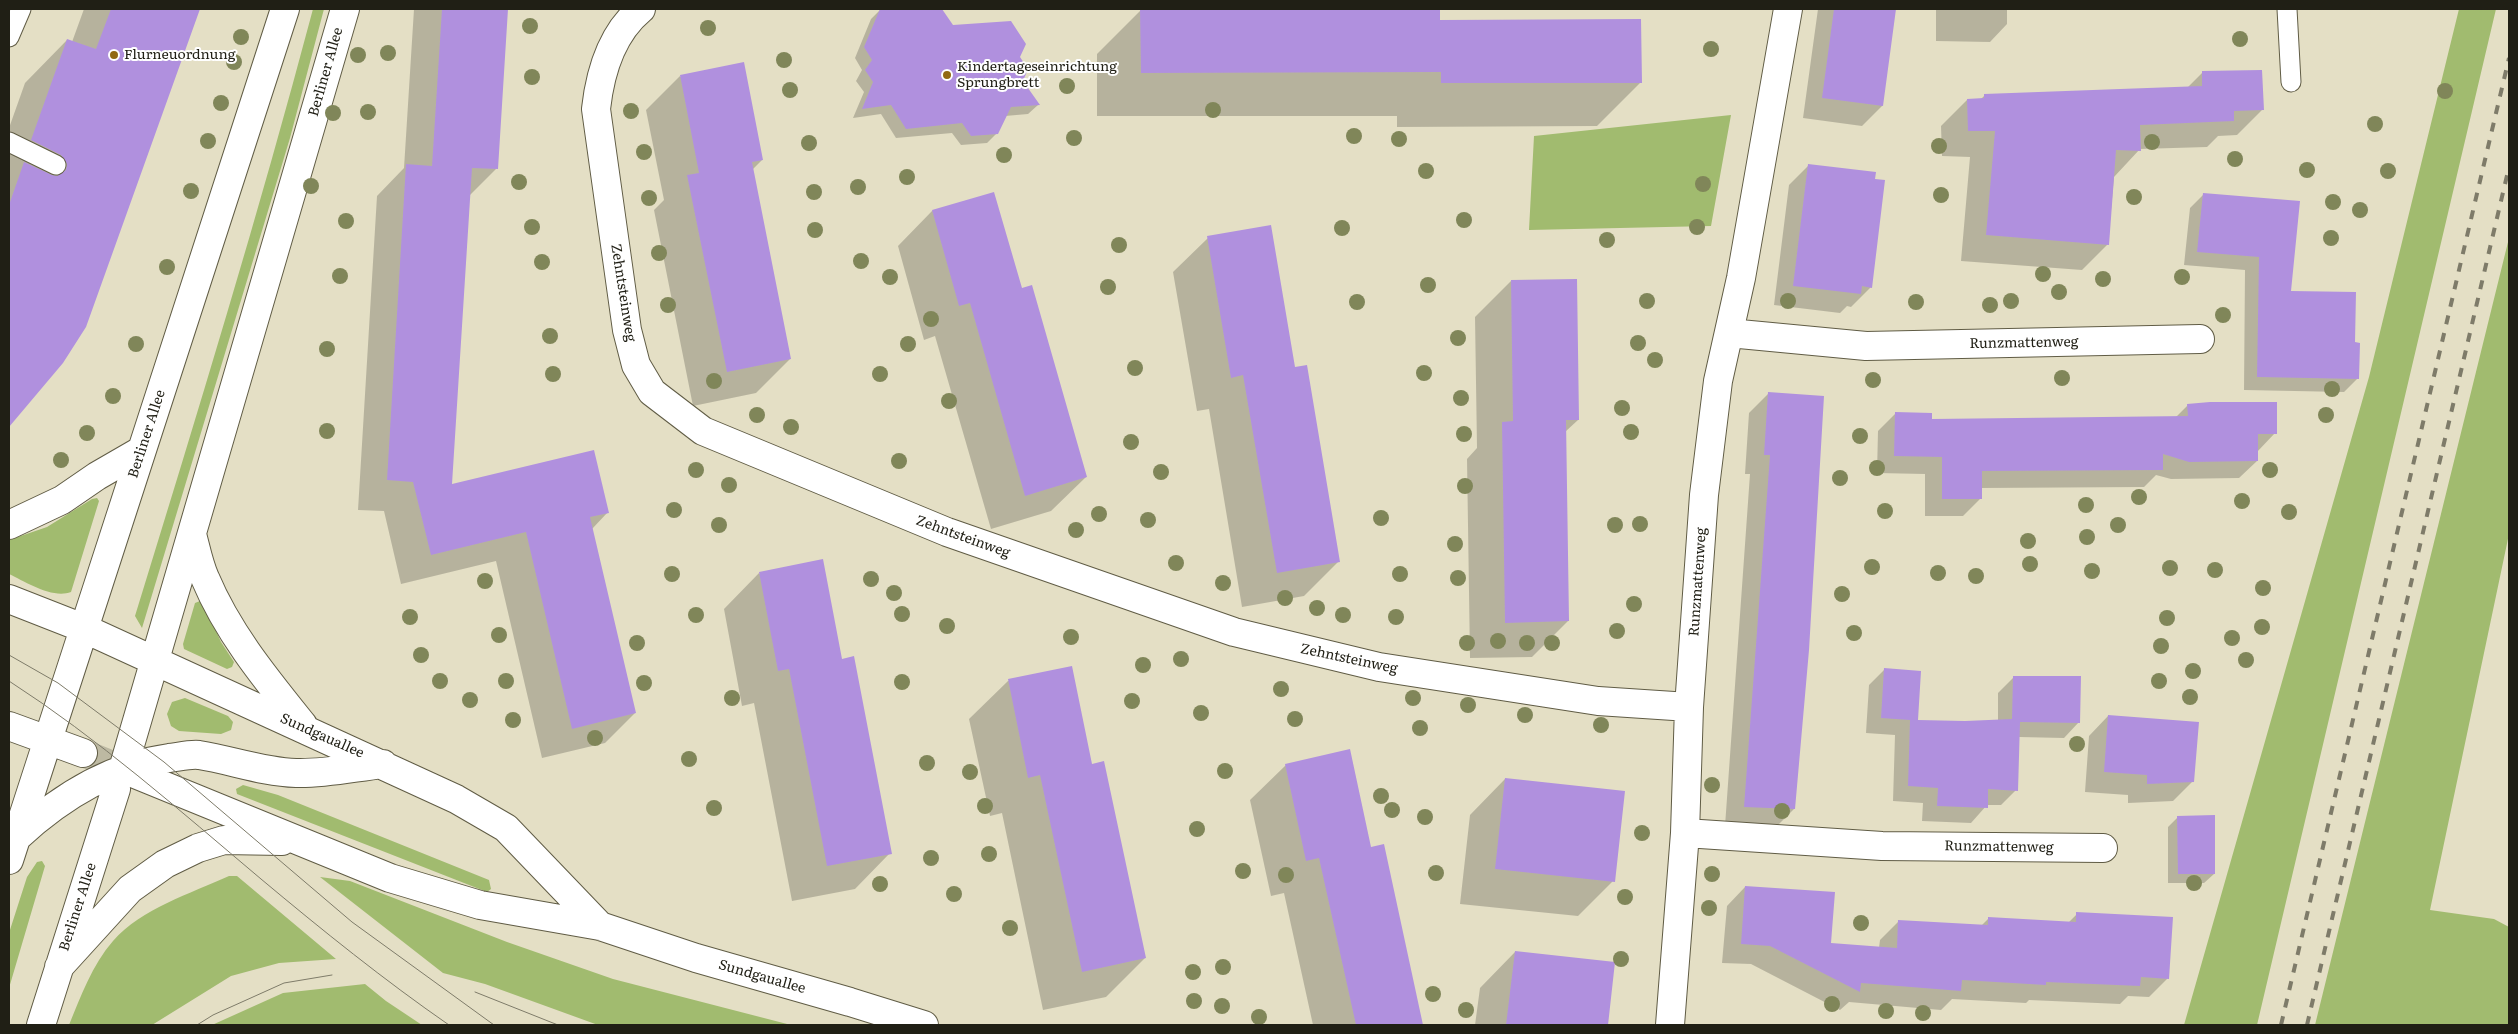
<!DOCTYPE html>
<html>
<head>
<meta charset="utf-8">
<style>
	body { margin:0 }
	#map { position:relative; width:2518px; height:1034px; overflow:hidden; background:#e4dfc5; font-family:Literata,serif }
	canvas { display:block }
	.frame { position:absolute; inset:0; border:10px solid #201f15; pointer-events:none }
</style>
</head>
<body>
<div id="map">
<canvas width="2518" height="1034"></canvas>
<div class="frame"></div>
</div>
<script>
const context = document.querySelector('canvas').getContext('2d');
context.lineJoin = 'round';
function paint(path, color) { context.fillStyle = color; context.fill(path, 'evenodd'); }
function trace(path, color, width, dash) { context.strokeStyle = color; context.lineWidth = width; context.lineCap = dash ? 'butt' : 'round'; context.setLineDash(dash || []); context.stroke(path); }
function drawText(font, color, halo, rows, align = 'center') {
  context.font = font + ' Literata,serif'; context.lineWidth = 4; context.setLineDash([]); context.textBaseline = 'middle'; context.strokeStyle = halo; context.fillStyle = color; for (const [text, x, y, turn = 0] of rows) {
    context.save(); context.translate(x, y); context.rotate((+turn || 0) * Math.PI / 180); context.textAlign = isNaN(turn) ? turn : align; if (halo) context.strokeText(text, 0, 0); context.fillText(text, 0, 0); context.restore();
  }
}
paint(new Path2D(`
	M313 9H324L290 138 142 628 135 616C197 414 259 213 313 9Z
	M2459 9H2496L2257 1025H2184L2369 377Z
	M1731 115 1711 226 1529 230 1534 136Z
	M2509 238V534L2430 910 2494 919 2509 927V1025H2315Z
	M97 498 99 501 71 592C52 599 26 582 9 574V540L47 527 92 499Z
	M200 601 204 604 221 642 234 662 232 667 227 669 184 649 183 644 195 603Z
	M185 698 228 716 233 722 231 730 221 734 179 731 171 726 167 714 172 702Z
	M243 785 278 795 489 880 491 889 487 892 237 794 236 789Z
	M42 861 45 866 9 988V933L27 877 37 862Z
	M229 876H237L336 959 279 963 231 976 152 1025H69C81 996 92 965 113 941 142 908 190 894 229 876Z
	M320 877 350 881 507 942 613 979 791 1025H598L485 984 443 973Z
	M365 984 386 1001 422 1025H212L283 993Z`), '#a1bb6f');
paint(new Path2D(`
	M84 9H199L85 327 33 396 9 421V128L25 83 67 40 72 42Z
	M414 9H506L496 169 469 196 451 485 608 512 592 529 635 713 605 743 542 758 496 561 401 584 384 511 358 510 377 196 404 168Z
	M881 9H940L952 26 1019 57 1021 81 1038 105 1028 114 1005 116 997 133 987 143 961 145 952 133 896 138 881 114 853 118 864 92 856 81 862 70 855 58 871 19Z
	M1439 9V21L1640 83 1597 126 1397 127V116H1097V54L1141 10Z
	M1818 9H1895L1882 106 1862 126 1803 118Z
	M1936 9H2007V24L1990 42 1936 41Z
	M2202 73 2263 109 2237 135 2218 136 2207 147 2140 149 2114 177 2108 244 2082 270 1961 261 1970 157 1942 156 1941 126 1967 100H1980L1985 95 2187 88Z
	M680 76 762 160 752 170 790 359 756 393 693 406 654 210 664 200 646 110Z
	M1809 165 1871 287 1851 307 1847 306 1840 313 1774 305 1789 185Z
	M994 194 1021 290 1086 477 1051 511 991 529 935 336 924 340 898 246 932 211Z
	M2204 194 2299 203 2290 293 2354 344 2358 378 2344 392 2244 390 2245 270 2184 265 2190 208Z
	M1208 238 1294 368 1338 562 1304 596 1242 607 1209 409 1197 411 1173 272Z
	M1511 281 1578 420 1565 432 1568 621 1532 657 1470 658 1467 459 1477 448 1475 317Z
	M1769 393 1794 809 1774 829 1725 826 1750 474H1745L1749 413Z
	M2188 405 2275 433 2257 452V461L2239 478 2171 479 2156 475 2144 487 1981 488V498L1963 516H1925V474L1877 473 1878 431 1896 413 1931 420 2175 418Z
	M759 573 841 660 890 853 855 889 792 901 754 703 742 706 724 609Z
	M1071 667 1091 766 1145 958 1106 997 1043 1010 1002 813 990 816 969 719 1008 681Z
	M1884 670 1917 721H1998V693L2014 677 2079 722 2064 738 2019 737 2016 790 2001 805H1987L1971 823 1922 821 1923 803 1893 801 1895 735 1866 733 1869 685Z
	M2108 716 2193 781 2173 801 2128 803V795L2085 792 2089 736Z
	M1286 765 1370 848 1383 845 1422 1025H1313L1284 893 1271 896 1250 800Z
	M1505 779 1613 881 1578 916 1460 904 1470 815Z
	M2178 817 2214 874 2204 883H2168V827Z
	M1745 887 1829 944 1879 948 1880 940 1899 921 1981 926 1989 918 2068 923 2077 914 2168 978 2149 997 2128 996 2120 1004 2029 1000 2026 1003 1952 999 1941 1010 1849 1002 1840 1010 1751 964 1722 963 1727 906Z
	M1515 952 1614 963 1607 1025H1475L1480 988Z`), '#0003');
paint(new Path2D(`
	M111 9H200L86 327 63 363 9 427V205L24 162 52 175 57 176 66 170 67 164 61 155 31 140 67 39 96 49Z
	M442 9H508L498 169 472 168 452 484 594 450 609 513 590 517 636 713 572 729 526 532 431 555 413 482 387 480 406 164 432 166Z
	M880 9H942L953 25 1011 21 1026 44 1020 57 1028 69 1023 81 1040 105 1011 107 998 134 971 136 962 123 906 129 891 105 862 109 873 82 865 70 872 60 864 47Z
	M1140 9H1440V20L1641 19 1642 83H1441V72L1141 73Z
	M1834 9H1896L1883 106 1822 98Z
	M744 62 763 160 752 162 791 359 727 372 687 175 699 173 680 75Z
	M2262 70 2264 110 2234 111V121L2140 125 2141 151 2116 150 2109 245 1986 235 1995 131H1968L1967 99 1984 98V94L2202 86V71Z
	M1808 164 1876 172 1875 179 1885 180 1872 288 1862 286 1861 294 1793 286Z
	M994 192 1022 288 1032 285 1087 477 1025 496 970 303 959 306 932 210Z
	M2203 193 2300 201 2291 291 2356 292 2355 342 2360 343 2359 379 2257 377 2259 257 2197 252Z
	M1271 225 1295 367 1307 365 1340 562 1277 573 1243 375 1231 378 1207 236Z
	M1577 279 1579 420H1566L1569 621 1505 623 1502 422 1513 421 1511 280Z
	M1768 392 1824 396 1809 650 1795 809 1744 807 1770 455H1764Z
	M2210 402H2277V434H2258V461L2189 462 2163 454V470L1982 471V499H1942V457L1894 456 1895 412 1932 413V419L2188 416 2187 404Z
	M823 559 842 659 854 656 892 854 827 866 789 669 778 671 759 572Z
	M1072 666 1092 764 1104 761 1146 958 1082 972 1040 775 1028 778 1008 679Z
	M1884 668 1921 671 1918 720 1965 721 2012 719 2013 676H2081L2080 723 2020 722 2018 791 1988 789V808L1937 806 1938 788 1908 786 1910 720 1881 718Z
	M2108 715 2199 722 2194 782 2147 784V775L2104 772Z
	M1350 749 1371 847 1384 844 1423 1025H1356L1319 858 1306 861 1285 764Z
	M1505 778 1625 791 1615 882 1495 869Z
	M2215 815V874H2178L2177 816Z
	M1745 886 1835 892 1831 943 1897 948 1898 920 1988 925V917L2076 922V912L2173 917 2169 979 2141 977 2140 986 2046 982V985L1962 980 1961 991 1861 983 1860 992 1770 946 1741 944Z
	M1515 951 1615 962 1608 1025H1506Z`), '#b090de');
trace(new Path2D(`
	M83 753 123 769 117 786`), '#bdb9a2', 28, [28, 14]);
const lane = new Path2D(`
	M2287 9 2291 82
	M9 37 21 9
	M9 142 56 165`);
const street = new Path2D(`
	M641 9C612 33 600 73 596 109L627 330 636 365 652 392 703 431 947 532 1234 632 1379 667 1598 701 1689 707
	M1729 333 1866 346 2200 339
	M1685 833 1882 846 2103 848
	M1670 1025 1685 833 1689 707 1704 495 1718 381 1741 278 1788 9`);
const secondary = new Path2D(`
	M9 525 62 500 97 476 142 450
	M192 534C196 549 199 565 205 578 228 633 266 679 303 725
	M9 599 83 628 456 799 506 828 600 926
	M9 726 83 753
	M123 769 390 878 480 905 600 926 696 958 850 1002 924 1025
	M123 769 345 9
	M16 838C59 798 110 766 169 758 178 757 190 754 199 755 231 760 263 772 296 773 325 774 355 767 383 764
	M9 860 285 9
	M59 967 130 889 165 864 198 848 224 840 282 841
	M41 1025 116 789`);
trace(lane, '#605c45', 21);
trace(street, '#605c45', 30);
trace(secondary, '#605c45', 30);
trace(lane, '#fff', 19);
trace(street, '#fff', 28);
trace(secondary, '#fff', 28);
trace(new Path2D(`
	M9 655 58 683 164 762 352 922 494 1025
	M9 681C99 739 179 810 261 879 322 930 384 980 449 1025
	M475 992 558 1025
	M197 1025 213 1015 284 983 332 975`), '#7e7b69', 1);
trace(new Path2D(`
	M2281 1025 2509 58
	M2307 1025 2509 167`), '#7e7b69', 4, [9, 9]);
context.fillStyle = '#808659';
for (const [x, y] of [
	[530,26],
	[708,28],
	[241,37],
	[2240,39],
	[1711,49],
	[388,53],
	[358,55],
	[784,60],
	[234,62],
	[532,77],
	[1067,86],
	[790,90],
	[2445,91],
	[221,103],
	[1213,110],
	[631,111],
	[368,112],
	[333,113],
	[2375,124],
	[1354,136],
	[1074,138],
	[1399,139],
	[208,141],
	[2152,142],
	[809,143],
	[1939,146],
	[644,152],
	[1004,155],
	[2235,159],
	[2307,170],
	[1426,171],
	[2388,171],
	[907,177],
	[519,182],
	[1703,184],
	[311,186],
	[858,187],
	[191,191],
	[814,192],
	[1941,195],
	[2134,197],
	[649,198],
	[2333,202],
	[2360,210],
	[1464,220],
	[346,221],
	[532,227],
	[1697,227],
	[1342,228],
	[815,230],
	[2331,238],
	[1607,240],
	[1119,245],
	[659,253],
	[861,261],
	[542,262],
	[167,267],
	[2043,274],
	[340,276],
	[890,277],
	[2182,277],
	[2103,279],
	[1428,285],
	[1108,287],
	[2059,292],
	[1647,301],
	[1788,301],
	[2011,301],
	[1357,302],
	[1916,302],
	[668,305],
	[1990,305],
	[2223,315],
	[931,319],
	[550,336],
	[1458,338],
	[1638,343],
	[136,344],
	[908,344],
	[327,349],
	[1655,360],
	[1135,368],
	[1424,373],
	[553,374],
	[880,374],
	[2062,378],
	[1873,380],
	[714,381],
	[2332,389],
	[113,396],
	[1461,398],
	[949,401],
	[1622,408],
	[757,415],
	[2326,415],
	[791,427],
	[327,431],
	[1631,432],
	[87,433],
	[1464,434],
	[1860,436],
	[1131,442],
	[61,460],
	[899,461],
	[1877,468],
	[696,470],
	[2270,470],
	[1161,472],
	[1840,478],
	[729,485],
	[1465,486],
	[2139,497],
	[2242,501],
	[2086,505],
	[674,510],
	[1885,511],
	[2289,512],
	[1099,514],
	[1381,518],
	[1148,520],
	[1640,524],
	[719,525],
	[1615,525],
	[2118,525],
	[1076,530],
	[2087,537],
	[2028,541],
	[1455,544],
	[1176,563],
	[2030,564],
	[1872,567],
	[2170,568],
	[2215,570],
	[2092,571],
	[1938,573],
	[672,574],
	[1400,574],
	[1976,576],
	[1458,578],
	[871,579],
	[485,581],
	[1223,583],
	[2263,588],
	[894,593],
	[1842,594],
	[1285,598],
	[1634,604],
	[1317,608],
	[902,614],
	[696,615],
	[1343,615],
	[410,617],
	[1396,617],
	[2167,618],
	[947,626],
	[2262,627],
	[1617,631],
	[1854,633],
	[499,635],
	[1071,637],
	[2232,638],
	[1498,641],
	[637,643],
	[1467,643],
	[1527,643],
	[1552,643],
	[2161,646],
	[421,655],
	[1181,659],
	[2246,660],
	[1143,665],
	[2193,671],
	[440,681],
	[506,681],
	[2159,681],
	[902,682],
	[644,683],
	[1281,689],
	[2190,697],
	[732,698],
	[1413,698],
	[470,700],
	[1132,701],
	[1468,705],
	[1201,713],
	[1525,715],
	[1295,719],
	[513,720],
	[1601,725],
	[1420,728],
	[595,738],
	[2077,744],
	[689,759],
	[927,763],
	[1225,771],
	[970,772],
	[1712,785],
	[1381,796],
	[985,806],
	[714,808],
	[1392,810],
	[1782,811],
	[1425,817],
	[1197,829],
	[1642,833],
	[989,854],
	[931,858],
	[1243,871],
	[1436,873],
	[1712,874],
	[1286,875],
	[2194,883],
	[880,884],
	[954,894],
	[1625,897],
	[1709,908],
	[1861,923],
	[1010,928],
	[1621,959],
	[1223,967],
	[1193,972],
	[1433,994],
	[1194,1001],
	[1832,1004],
	[1222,1006],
	[1466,1010],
	[1886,1011],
	[1923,1013],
	[1259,1017]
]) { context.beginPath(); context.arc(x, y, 8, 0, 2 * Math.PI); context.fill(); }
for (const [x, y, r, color] of [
	[114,55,5,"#926912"],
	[947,75,5,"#926912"]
]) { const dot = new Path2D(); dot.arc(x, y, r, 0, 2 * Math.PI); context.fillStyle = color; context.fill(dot); trace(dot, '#fff', 2); }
drawText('14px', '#201f15', '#fff', [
	["Flurneuordnung",124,55],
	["Kindertageseinrichtung",957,67],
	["Sprungbrett",957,83]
], 'left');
drawText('14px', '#201f15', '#fff', [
	["Berliner Allee",326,72,-74],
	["Zehntsteinweg",623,293,81],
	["Runzmattenweg",2024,343,-1],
	["Berliner Allee",147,434,-72],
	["Zehntsteinweg",963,537,20],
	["Runzmattenweg",1698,582,-86],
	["Zehntsteinweg",1349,659,12],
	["Sundgauallee",322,736,24],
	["Runzmattenweg",1999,847,1],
	["Berliner Allee",78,907,-72],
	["Sundgauallee",762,977,16]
]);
</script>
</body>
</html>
